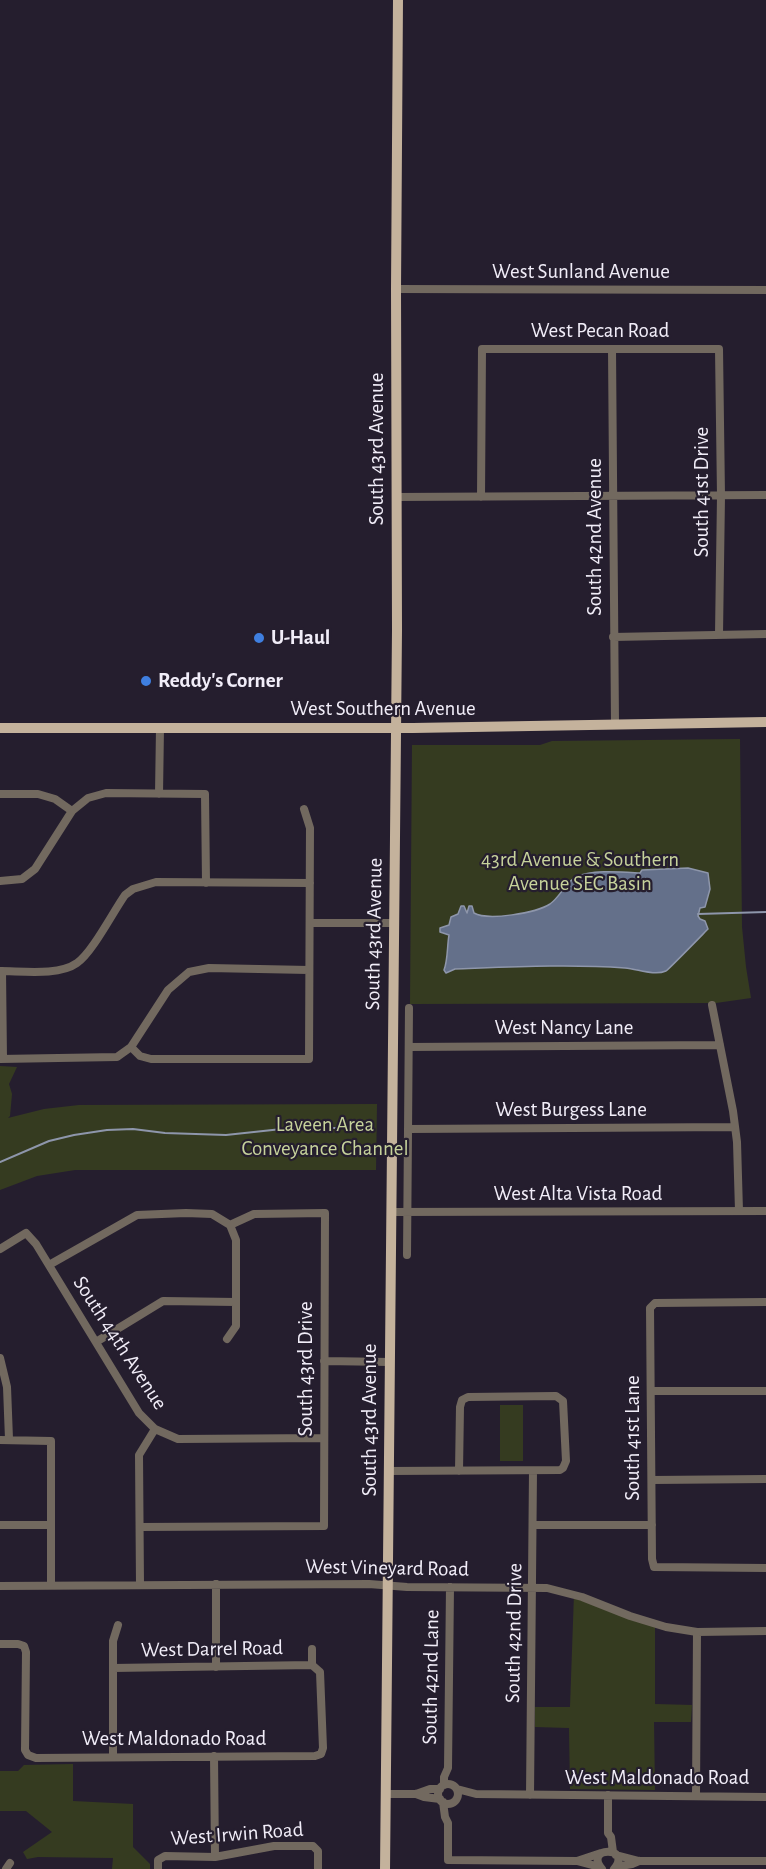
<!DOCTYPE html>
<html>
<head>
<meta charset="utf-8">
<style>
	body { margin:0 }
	canvas { display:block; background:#251e2e }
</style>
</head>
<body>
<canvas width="766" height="1869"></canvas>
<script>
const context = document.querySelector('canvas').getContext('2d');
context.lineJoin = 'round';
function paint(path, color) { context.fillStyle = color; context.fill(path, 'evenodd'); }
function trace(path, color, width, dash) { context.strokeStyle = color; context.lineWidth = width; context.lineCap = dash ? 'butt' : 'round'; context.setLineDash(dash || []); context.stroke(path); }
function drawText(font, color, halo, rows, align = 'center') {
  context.font = font + ' "Alegreya Sans",sans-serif'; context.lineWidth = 4.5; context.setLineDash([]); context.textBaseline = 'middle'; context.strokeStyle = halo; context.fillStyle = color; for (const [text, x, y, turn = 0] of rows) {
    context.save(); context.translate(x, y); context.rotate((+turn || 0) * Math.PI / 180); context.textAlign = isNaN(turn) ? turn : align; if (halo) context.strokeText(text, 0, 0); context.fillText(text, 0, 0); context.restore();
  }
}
paint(new Path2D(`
	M740 739 742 927 746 967 751 998 716 1003 410 1004 412 745H540L552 741Z
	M0 1066 17 1067 9 1084 12 1094 10 1116 8 1118 44 1109 79 1105 377 1104 376 1170H75L37 1176 0 1190Z
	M500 1405H523V1461H500Z
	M574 1594 655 1624V1704L692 1705 691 1722H654L655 1790 570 1789 569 1728 535 1727V1707H570Z
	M73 1764V1801L133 1804V1847L150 1864V1869H112L113 1858 38 1857 27 1859 23 1852 52 1832 26 1811H0V1771H18L24 1765Z`), '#353b20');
const water = new Path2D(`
	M688 868 708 873 710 889 705 907 700 908 698 916 700 919 705 921 708 929C705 932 669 969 666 971 654 976 638 969 625 968 569 964 511 967 455 969L446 973 444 970C448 960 447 946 449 935L440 932V928L449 925 451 917 458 914 461 906H464L467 913 469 906H472L474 913C488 921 536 913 550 904 560 897 566 882 576 877 591 869 623 872 640 873L642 870Z`);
paint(water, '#64708a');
trace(water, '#8e96ab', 1.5);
trace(new Path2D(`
	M698 914 766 912
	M0 1162 49 1141 74 1135 107 1130 133 1129 165 1133 226 1135 291 1128H344`), '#8e96ab', 2);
trace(new Path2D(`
	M396 289 766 290
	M612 349 615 724
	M396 497 766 495
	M481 497 482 349H719L721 496 719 634
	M613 637 766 634
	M0 794H38L55 799 72 811 88 798 106 793 205 794 206 883
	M159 794 160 728
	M0 881 22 879 35 869 72 811
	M310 923H393
	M0 971C22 971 59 976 77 963 92 953 113 912 125 895L133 889 156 882 310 883
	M2 971 3 1059
	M712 1005 733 1111 737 1142 739 1211
	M131 1047 140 1056 151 1059H309L310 828 304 809
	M409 1047 720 1045
	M0 1059 117 1057 131 1047 168 990 189 972 209 968 309 970
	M408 1129 735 1127
	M391 1212 766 1211
	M0 1249 26 1233 36 1244 139 1413 155 1429 178 1439 324 1438
	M407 1255 409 1008
	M49 1265 137 1215 186 1213 212 1214 230 1225 254 1214 325 1213 324 1526 140 1527
	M766 1302 655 1303 650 1308 652 1559 654 1567 766 1568
	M227 1339 236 1326V1240L230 1225
	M96 1342 163 1301 236 1302
	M0 1358 7 1387 9 1439
	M324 1361 390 1362
	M651 1391H766
	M0 1440 51 1441V1585
	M389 1471 560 1470 563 1468 566 1461 563 1401 556 1396 468 1397 462 1400 460 1407 459 1471
	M652 1480 766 1479
	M0 1525H50
	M533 1525H652
	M216 1584V1667
	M140 1585 139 1455 155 1429
	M0 1586 369 1584 407 1587 547 1588 582 1597 630 1616 666 1627 697 1632 766 1631
	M0 1644H18L24 1646 26 1652 25 1750 28 1755 36 1758 315 1756 321 1754 323 1748 320 1672 312 1665V1649
	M113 1668 312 1665
	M214 1756 215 1857
	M113 1757V1641L118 1625
	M438 1794a10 10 0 1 1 20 0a10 10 0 1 1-20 0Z
	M444 1785V1777L448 1768 450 1587
	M457 1789 476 1794 766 1797
	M386 1794H416L430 1789H440
	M416 1794 424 1797 440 1799
	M530 1795 533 1471
	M608 1795V1833L611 1837 613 1852
	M696 1796 697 1632
	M443 1802 445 1817 448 1823V1860L577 1861 600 1867
	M616 1855 639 1861H766
	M577 1861 601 1853
	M616 1867 632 1864 639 1861
	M6 1869 10 1863
	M158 1869V1860L165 1856 215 1857 274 1846H313L318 1851V1869
	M602 1869C583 1846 633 1846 614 1869`), '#72695f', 8);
trace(new Path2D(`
	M0 728H413L766 722
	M385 1869 397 630 396 289 398 0`), '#c4b29c', 10);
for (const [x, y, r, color] of [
	[259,638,6,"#3f7fe0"],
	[146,681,6,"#3f7fe0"]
]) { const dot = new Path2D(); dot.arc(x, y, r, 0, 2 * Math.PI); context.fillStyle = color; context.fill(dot); trace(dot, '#251e2e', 2); }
drawText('21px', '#f1edf8', '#251e2e', [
	["West Sunland Avenue",581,272],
	["West Pecan Road",600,331],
	["South 43rd Avenue",377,449,-90],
	["South 41st Drive",702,492,-90],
	["South 42nd Avenue",595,537,-90],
	["West Southern Avenue",383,709],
	["South 43rd Avenue",374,934,-89],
	["West Nancy Lane",564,1028],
	["West Burgess Lane",571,1110],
	["West Alta Vista Road",578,1194],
	["South 44th Avenue",120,1343,57],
	["South 43rd Drive",306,1369,-90],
	["South 43rd Avenue",370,1420,-90],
	["South 41st Lane",633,1438,-90],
	["West Vineyard Road",387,1568,1],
	["South 42nd Drive",514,1633,-89],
	["West Darrel Road",212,1649,-1],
	["South 42nd Lane",431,1677,-89],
	["West Maldonado Road",174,1739],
	["West Maldonado Road",657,1778],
	["West Irwin Road",237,1834,-4]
]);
drawText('bold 21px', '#f1edf8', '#251e2e', [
	["U-Haul",271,638],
	["Reddy's Corner",158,681]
], 'left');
drawText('21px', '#c6d29b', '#251e2e', [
	["43rd Avenue & Southern",580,860],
	["Avenue SEC Basin",580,884],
	["Laveen Area",325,1125],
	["Conveyance Channel",325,1149]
]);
</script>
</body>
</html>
